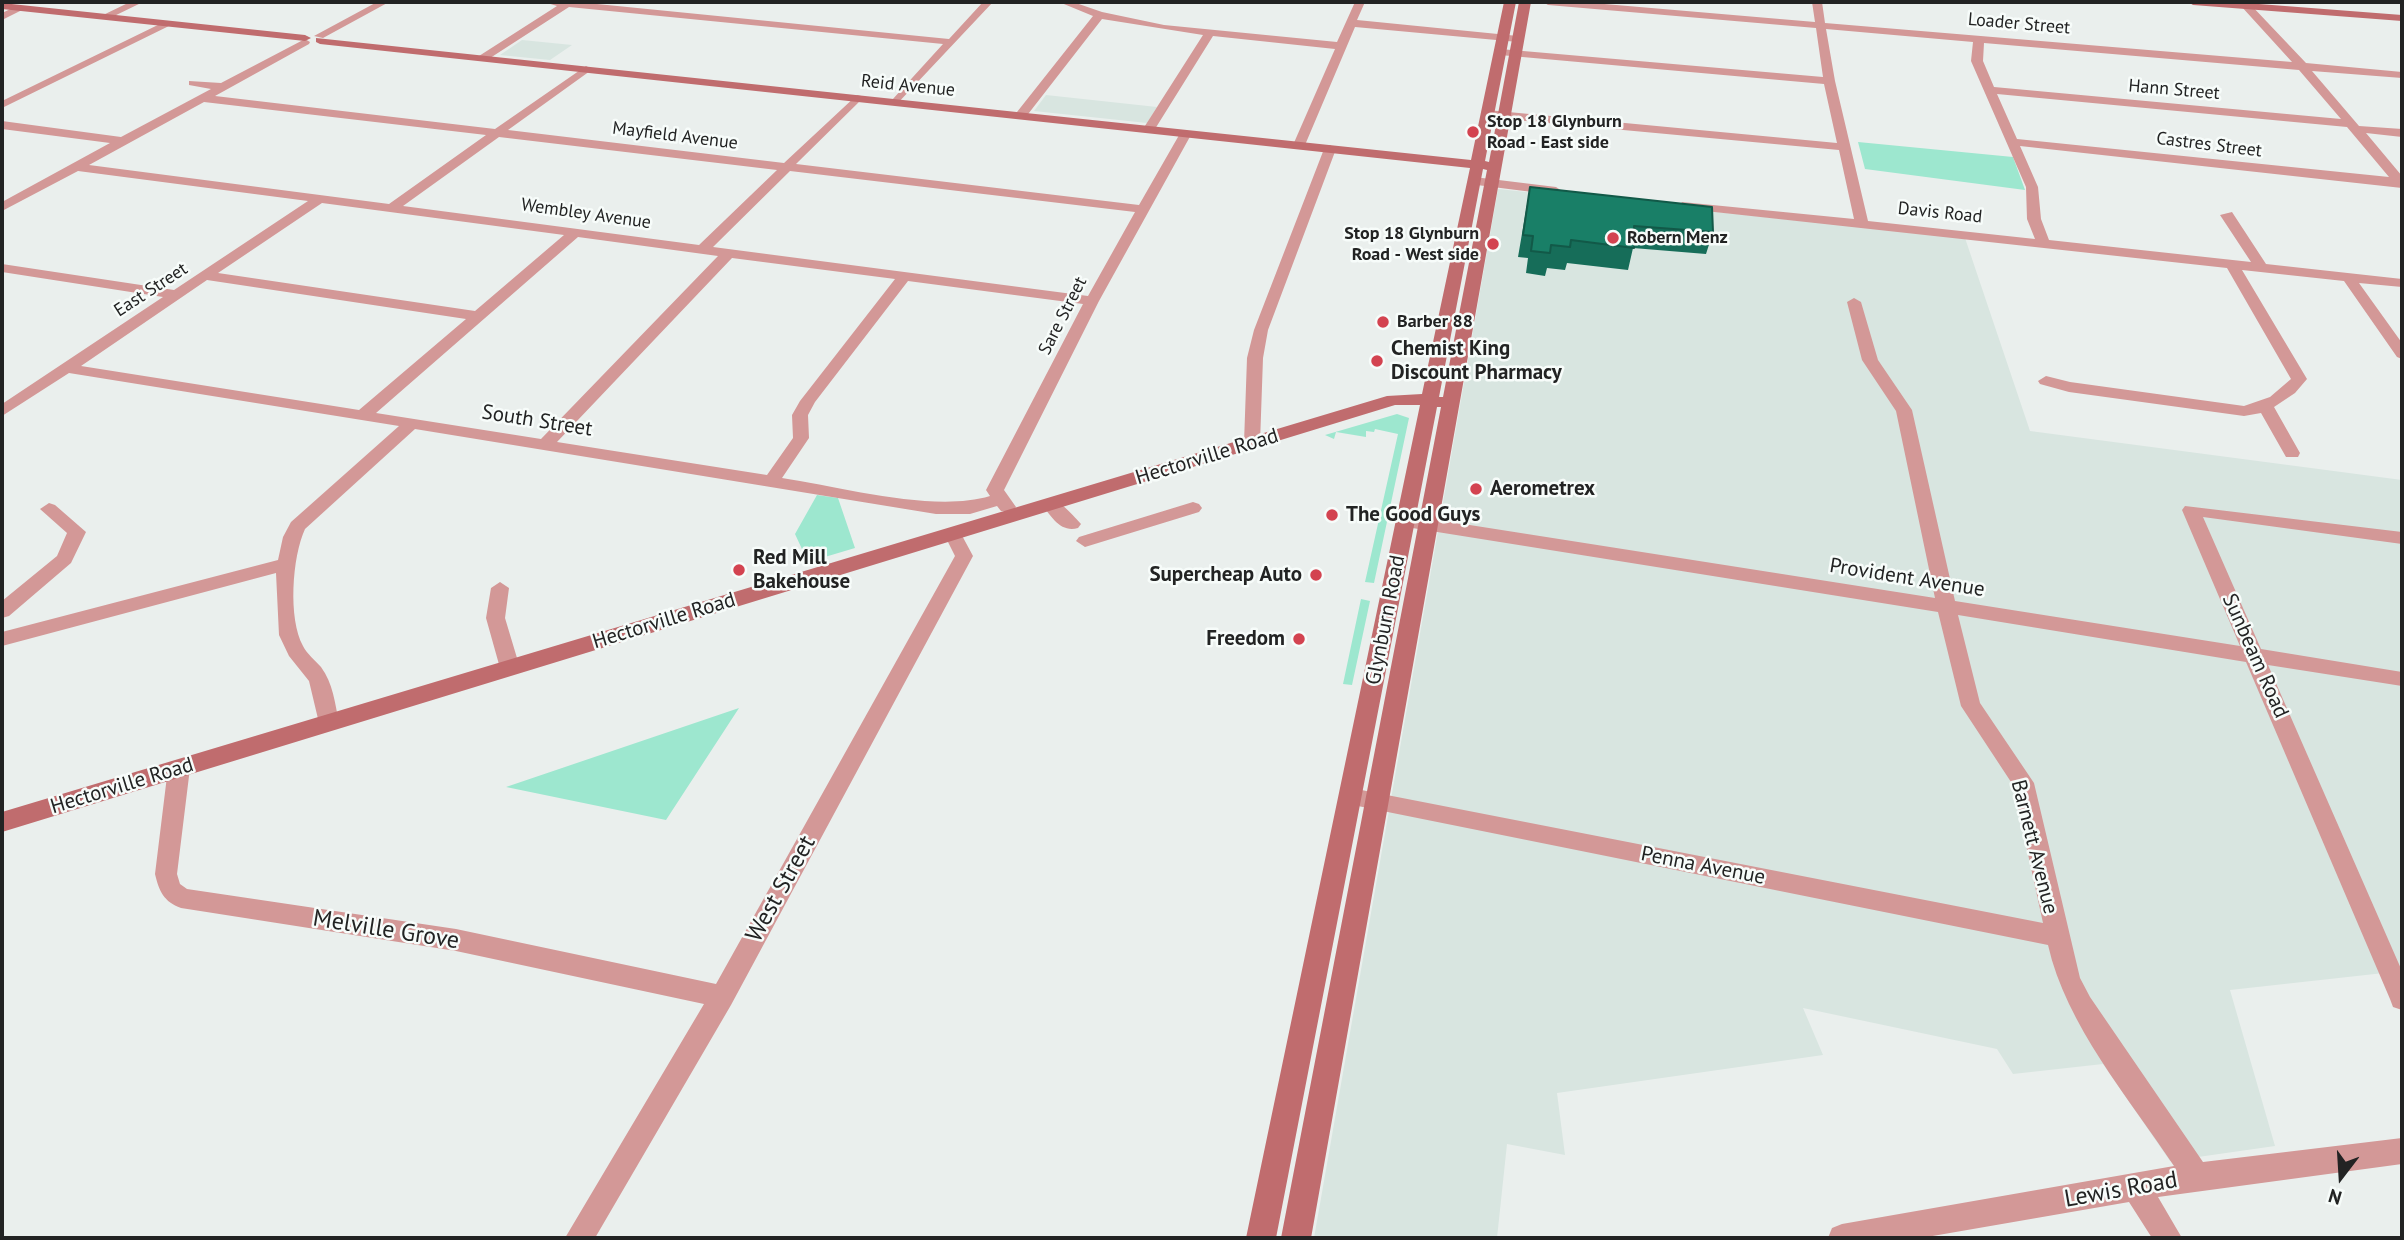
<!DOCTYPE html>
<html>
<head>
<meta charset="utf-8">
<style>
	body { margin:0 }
	#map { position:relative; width:2404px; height:1240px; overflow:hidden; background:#eaefed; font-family:"PT Sans",sans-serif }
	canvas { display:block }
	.frame { position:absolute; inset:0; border:4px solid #222323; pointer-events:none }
	.north { position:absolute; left:2306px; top:1142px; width:70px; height:70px; -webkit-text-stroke:5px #f7fcfa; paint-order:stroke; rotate:197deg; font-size:19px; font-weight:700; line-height:28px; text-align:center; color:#222323 }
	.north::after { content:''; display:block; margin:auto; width:24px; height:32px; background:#222323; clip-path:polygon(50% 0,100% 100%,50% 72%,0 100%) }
</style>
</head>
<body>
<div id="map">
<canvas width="2404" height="1240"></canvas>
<div class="frame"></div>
<div class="north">N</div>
</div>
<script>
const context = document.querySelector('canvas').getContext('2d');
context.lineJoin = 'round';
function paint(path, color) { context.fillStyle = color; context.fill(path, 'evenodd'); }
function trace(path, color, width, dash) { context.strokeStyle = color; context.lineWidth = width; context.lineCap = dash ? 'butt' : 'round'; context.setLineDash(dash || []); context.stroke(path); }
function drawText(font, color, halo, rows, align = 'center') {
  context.font = font + ' "PT Sans",sans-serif'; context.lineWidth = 5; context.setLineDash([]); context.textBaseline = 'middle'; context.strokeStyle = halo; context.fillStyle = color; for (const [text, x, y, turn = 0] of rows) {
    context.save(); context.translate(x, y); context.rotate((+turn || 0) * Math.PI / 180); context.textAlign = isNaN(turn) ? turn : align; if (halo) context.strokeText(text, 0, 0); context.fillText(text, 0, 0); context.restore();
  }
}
paint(new Path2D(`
	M522 40 572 45 550 60 500 55Z
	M1046 95 1157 107 1147 123 1034 111Z
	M1498 189 1965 238 2030 431 2402 480V971L2230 990 2275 1146 2170 1161 2103 1064 2013 1074 1997 1049 1803 1008 1823 1055 1557 1093 1565 1155 1507 1144 1497 1238H1314Z`), '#d8e5e0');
paint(new Path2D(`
	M1858 142 2013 157 2025 190 1865 169Z
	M1397 414 1409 418 1374 583 1365 582 1398 434 1375 429 1374 432 1366 431V437L1336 432 1334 439 1325 435Z
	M817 495 838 498 855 548 808 562 795 534Z
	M1361 599 1370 601 1352 685 1343 684Z
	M739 708 666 820 506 787Z`), '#9de7cf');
paint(new Path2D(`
	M130 2H143L108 19 99 17Z
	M377 2H389L323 38 314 36Z
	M544 2H577L949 39 983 2H993L896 105 892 104V100L943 44 569 7 487 60H479V56L557 6Z
	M1059 2H1073L1102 12 1164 25 1337 42 1355 2H1365L1357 20 1518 36 1523 39 1518 42 1355 27 1305 145 1299 149 1293 145 1335 49 1213 36 1155 129 1149 133 1143 129 1203 35 1102 19 1025 118H1017V112L1093 16Z
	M1543 2H1581L1815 22 1812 2H1822L1825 23 2292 62 2241 6 2250 4 2306 63 2402 72V78L2312 71 2359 126 2402 129V137L2366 133 2402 176V188L2020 146 2038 187 2041 219 2049 240 2251 262 2220 215 2232 212 2266 264 2402 279V287L2359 283 2402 343V359L2397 357 2344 281 2242 270 2307 379 2295 393 2274 407 2300 453 2298 457H2286L2261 413 2244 416 2069 392 2040 384 2038 381 2046 376 2070 382 2244 406 2270 397 2291 379 2227 268 1687 209 1680 205 1682 202 1854 219 1839 150 1483 117V111L1487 110 1837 143 1824 84 1500 55 1495 52 1500 49 1823 77 1816 28 1548 5ZM1826 29 1973 42 1971 61 2026 187 2027 219 2035 239 1868 221 1835 81ZM1984 43 2299 70 2341 119 1994 87 1983 61ZM1997 94 2347 127 2389 177 2017 139Z
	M17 6 26 8 2 20V13Z
	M164 22 173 24 2 108V101Z
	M305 39 310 42 309 44 215 96 495 129 586 66 592 69 590 71 508 130 784 163 857 95 861 96V100L796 164 1139 205 1182 130 1192 133 1099 301 1004 490 1016 507 1013 511H1001L997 506 970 514H936L415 429 305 529C292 557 288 619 303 646 307 654 315 660 321 667 333 683 335 703 339 723L336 729H322L319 723 309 681 289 656 279 635 276 573 2 646V632L278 560 283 537 291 522 399 426 69 373 2 416V404L163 297 2 272V264L174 290 308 201 78 171 2 211V202L110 143 2 129V121L121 137 211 89 189 85V81L221 83ZM204 102 486 135 389 204 89 165ZM499 137 777 170 699 245 403 206ZM790 171 1135 212 1088 296 713 247ZM322 203 564 235 475 311 218 273ZM578 237 718 256 541 439 376 413ZM732 258 895 279 800 401 792 415 793 438 767 475 557 442ZM207 280 466 319 359 410 81 366ZM908 281 1083 304 986 490 990 496C934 513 842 487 782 478L809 438 808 415 815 402Z
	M1330 145 1336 149 1268 330 1263 358 1260 443 1252 448 1246 447 1244 443 1247 358 1254 330 1324 149Z
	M1474 177 1556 187 1562 191 1556 195 1469 184 1468 181Z
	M1854 298 1861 302 1878 360 1912 410 1955 601 2240 646 2182 510 2185 506 2402 532V544L2203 517 2261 649 2402 672V686L2268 665 2402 971V1010L2393 1007 2390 999 2246 662 1958 615 1980 703 2034 783 2080 978 2090 997 2203 1162 2402 1138V1164L2158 1197 2182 1238H2152L2129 1202 1921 1238H1828L1832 1228 1842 1224 2174 1166C2129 1098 2066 1025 2048 945L1343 803 1340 797 1343 791 1351 788 2043 923 2013 785 1961 706 1938 612 1406 527 1397 521 1406 515 1935 598 1896 411 1862 360 1847 302Z
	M1051 498C1060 501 1075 517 1081 524L1078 528C1061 533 1051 517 1042 504Z
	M1193 502 1199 504 1202 508 1199 512 1085 547 1076 541 1079 537Z
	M49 503 55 505 86 532 71 563 9 616 2 618V601L57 556 67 533 40 509Z
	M953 528 959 530 973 556 731 1005 595 1238H565L704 1004 456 951 181 908C164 902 159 891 155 874L168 768 171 762 179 760 187 762 190 768 177 874 180 884 187 889 456 929 716 984 955 556 944 534Z
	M500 582 509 588 505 618 520 668 517 673H503L500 668 486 618 491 588Z`), '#d39897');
paint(new Path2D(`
	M1504 2H1516L1485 161 1489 162 1519 2H1531L1311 1238H1281L1441 407H1437L1276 1238H1246L1420 405H1395L2 832V812L1387 396 1422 394 1470 168 320 44 316 42V38L1471 160ZM1483 169 1487 170 1443 397H1439Z
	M2188 2H2233L2402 15V21L2193 5Z
	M2 3 305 35 311 38 305 41 2 9Z`), '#c06c6e');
paint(new Path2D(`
	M1530 187 1713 232 1706 254 1633 248 1628 270 1567 263 1565 270 1547 268 1545 276 1526 273 1528 258 1518 257Z`), '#166d59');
const building = new Path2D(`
	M1530 187 1712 207 1713 232 1634 226V248L1571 240 1570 247 1551 245 1550 253 1531 251 1533 236 1523 235Z`);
paint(building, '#197f67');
trace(building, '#125948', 2);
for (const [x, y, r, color] of [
	[1473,132,7,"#d34350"],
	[1613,238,7,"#d34350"],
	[1493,244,7,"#d34350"],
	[1383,322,7,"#d34350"],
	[1377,361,7,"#d34350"],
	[1476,489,7,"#d34350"],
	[1332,515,7,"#d34350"],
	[739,570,7,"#d34350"],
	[1316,575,7,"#d34350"],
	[1299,639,7,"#d34350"]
]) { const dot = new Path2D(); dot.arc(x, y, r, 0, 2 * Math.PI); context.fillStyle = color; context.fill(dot); trace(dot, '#f7fcfa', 2.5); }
drawText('18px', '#222323', '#f7fcfa', [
	["Loader Street",2019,24,5],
	["Reid Avenue",908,86,6],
	["Hann Street",2174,90,5],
	["Mayfield Avenue",675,136,7],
	["Castres Street",2209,145,7],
	["Davis Road",1940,213,6],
	["Wembley Avenue",586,214,8],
	["East Street",151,290,-33],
	["Sare Street",1063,316,-63]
]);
drawText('bold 18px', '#222323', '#f7fcfa', [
	["Stop 18 Glynburn",1487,122],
	["Road - East side",1487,143],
	["Stop 18 Glynburn",1479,234,"right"],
	["Road - West side",1479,255,"right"],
	["Robern Menz",1627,238],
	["Barber 88",1397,322]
], 'left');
drawText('bold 21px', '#222323', '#f7fcfa', [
	["Chemist King",1391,349],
	["Discount Pharmacy",1391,373],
	["Aerometrex",1490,489],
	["The Good Guys",1346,515],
	["Red Mill",753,558],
	["Bakehouse",753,582],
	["Supercheap Auto",1302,575,"right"],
	["Freedom",1285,639,"right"]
], 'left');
drawText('21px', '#222323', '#f7fcfa', [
	["South Street",537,421,9],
	["Hectorville Road",1207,457,-17],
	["Provident Avenue",1907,578,9],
	["Glynburn Road",1386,620,-79],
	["Hectorville Road",664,621,-17],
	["Sunbeam Road",2255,656,66],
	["Hectorville Road",122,786,-17],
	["Barnett Avenue",2034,847,76],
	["Penna Avenue",1703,866,11]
]);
drawText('24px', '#222323', '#f7fcfa', [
	["West Street",781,889,-61],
	["Melville Grove",386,930,9],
	["Lewis Road",2121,1190,-10]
]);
</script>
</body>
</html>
